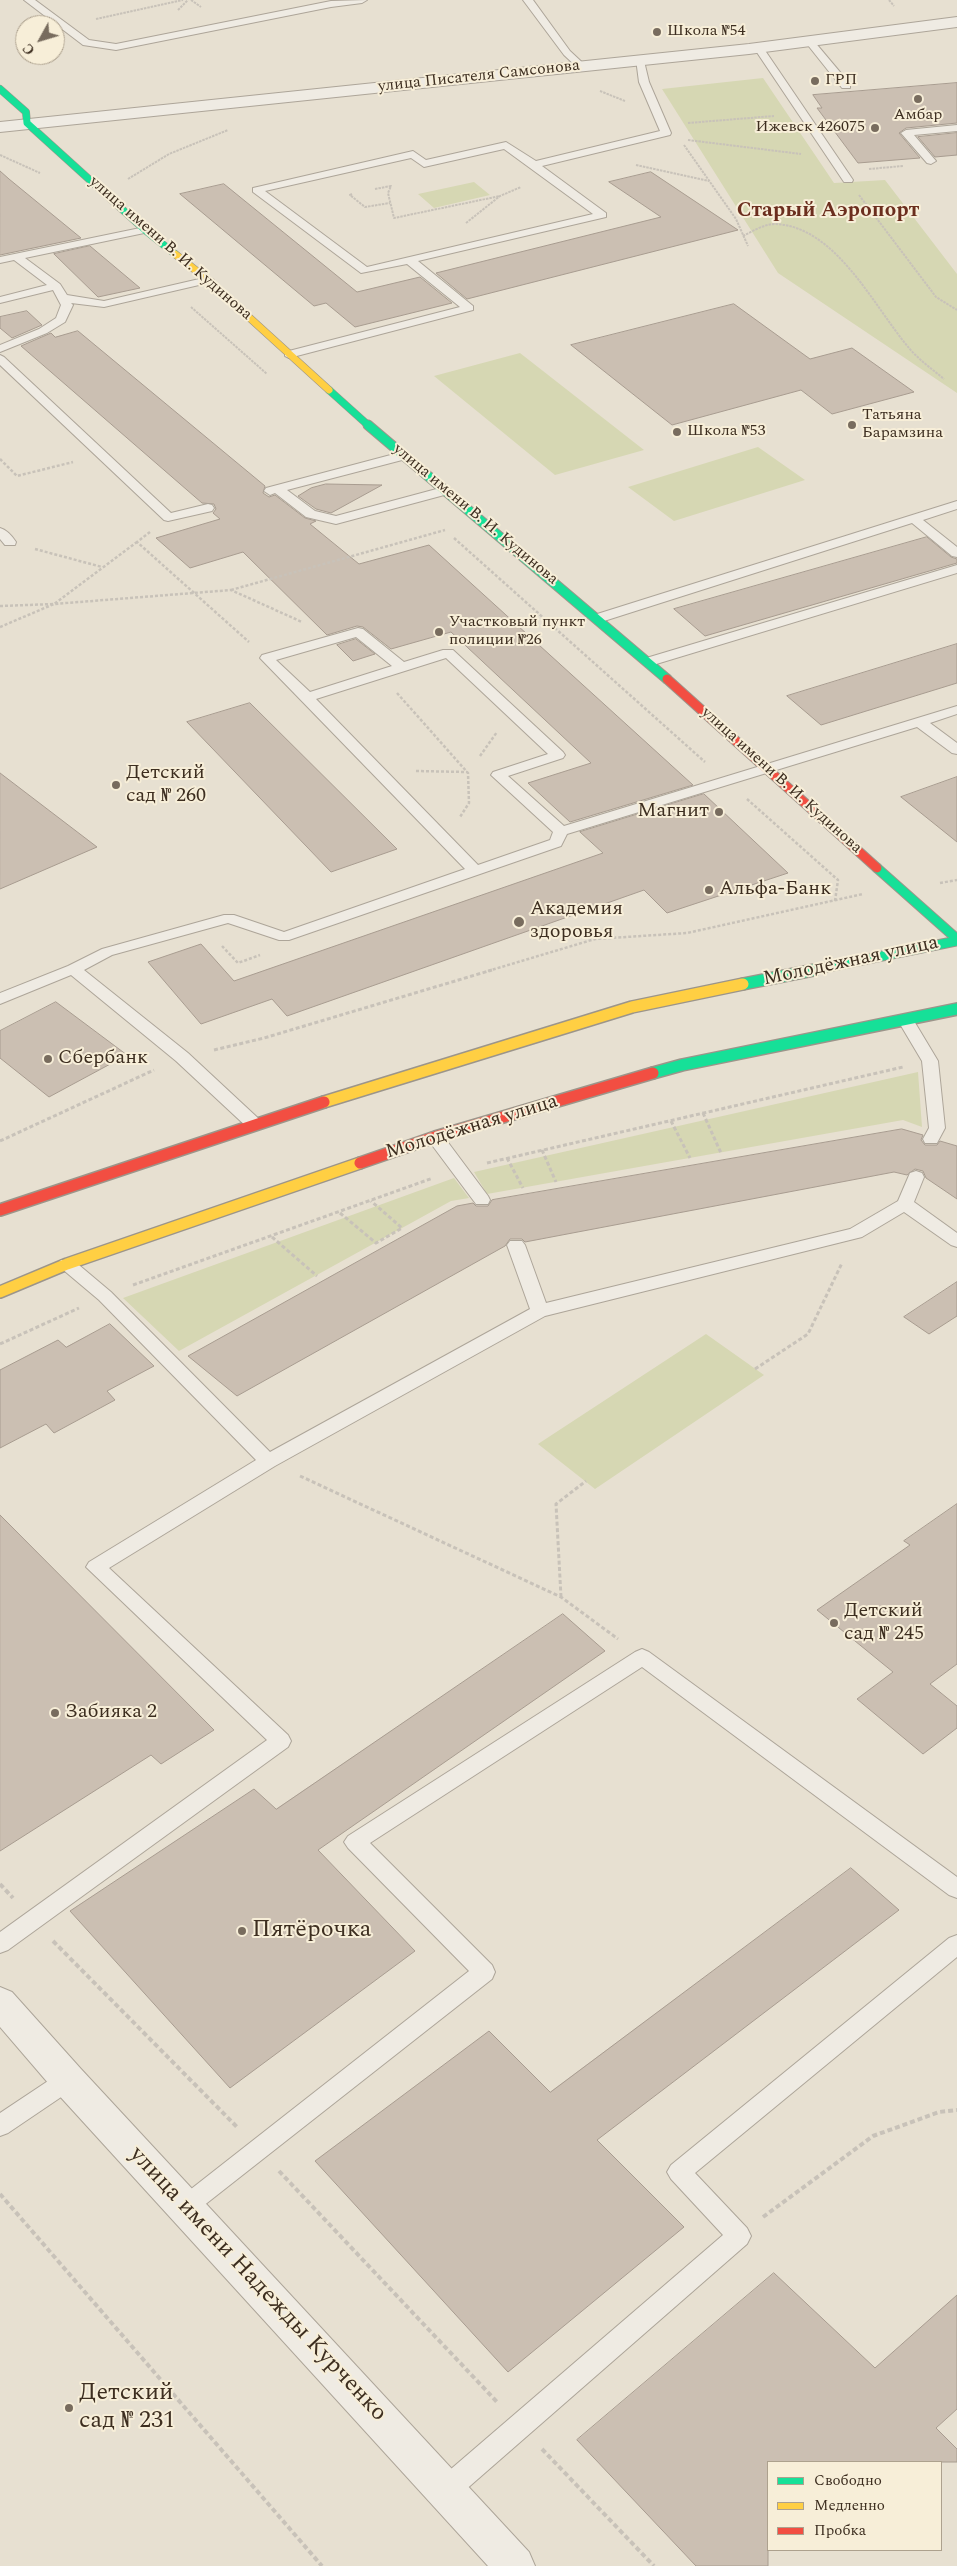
<!DOCTYPE html>
<html>
<head>
<meta charset="utf-8">
<style>
	body { margin:0 }
	#map { position:relative; width:957px; height:2566px; overflow:hidden; background:#e7e0d1; font-family:Spectral,serif }
	canvas { display:block }
	.legend { position:absolute; left:767px; top:2461px; width:175px; height:90px; box-sizing:border-box; background:#f7eed8; border:1px solid #ada18e; margin:0; padding:6px 9px; list-style:none; font-size:15px; color:#3d2e20 }
	.legend li { display:flex; align-items:center; gap:10px; height:25px }
	.legend b { width:25px; border:1px solid #ada18e }
	.north { position:absolute; left:15px; top:15px; width:50px; height:50px; box-sizing:border-box; background:#f7eed8; border:1px solid #ada18e; border-radius:50%; rotate:231deg; font-size:14px; font-weight:700; line-height:20px; text-align:center; color:#3d2e20 }
	.north::after { content:''; display:block; margin:auto; width:18px; height:22px; background:#786c5e; clip-path:polygon(50% 0,100% 100%,50% 72%,0 100%) }
</style>
</head>
<body>
<div id="map">
<canvas width="957" height="2566"></canvas>
<ul class="legend">
<li><b style="height:6px;background:#16e098"></b>Свободно</li>
<li><b style="height:6px;background:#ffcf43"></b>Медленно</li>
<li><b style="height:6px;background:#f24e42"></b>Пробка</li>
</ul>
<div class="north">С</div>
</div>
<script>
const context = document.querySelector('canvas').getContext('2d');
context.lineJoin = 'round';
function paint(path, color) { context.fillStyle = color; context.fill(path, 'evenodd'); }
function trace(path, color, width, dash) { context.strokeStyle = color; context.lineWidth = width; context.lineCap = dash ? 'butt' : 'round'; context.setLineDash(dash || []); context.stroke(path); }
function drawText(font, color, halo, rows, align = 'center') {
  context.font = font + ' Spectral,serif'; context.lineWidth = 4; context.setLineDash([]); context.textBaseline = 'middle'; context.strokeStyle = halo; context.fillStyle = color; for (const [text, x, y, turn = 0] of rows) {
    context.save(); context.translate(x, y); context.rotate((+turn || 0) * Math.PI / 180); context.textAlign = isNaN(turn) ? turn : align; if (halo) context.strokeText(text, 0, 0); context.fillText(text, 0, 0); context.restore();
  }
}
paint(new Path2D(`
	M763 78 834 183 885 180 957 274V393L778 273 662 89Z
	M474 182 490 195 434 208 418 194Z
	M520 353 644 450 555 475 434 376Z
	M758 447 805 480 674 521 628 487Z
	M918 1072 922 1127 903 1120 487 1194 474 1172Z
	M454 1178 469 1198 451 1201 179 1351 123 1298Z
	M706 1334 764 1375 595 1489 538 1444Z`), '#d6d7b3');
const building = new Path2D(`
	M957 83V123L906 128 899 133 920 158 858 163 817 108H822L813 95Z
	M957 133V155L935 157 918 137Z
	M0 171 9 179 81 238 0 255Z
	M651 172 738 230 467 299 436 273 661 217 609 182Z
	M224 184 357 292 420 277 452 303 355 327 326 303 314 306 180 194Z
	M90 246 140 288 98 297 54 254Z
	M734 304 810 359 852 348 914 392 832 414 801 390 672 425 571 345Z
	M27 311 42 325 12 338 0 328V317Z
	M78 331 265 486 263 493 269 497 275 495 305 518 316 521 310 524 359 564 429 545 693 785 570 822 528 783 591 763 451 632 391 649 363 627 357 626 327 635 243 552 190 568 156 538 220 519 213 513 216 509 214 504 202 503 21 346 51 333 55 337Z
	M326 484 382 485 331 513 316 509 298 496 311 488Z
	M927 537 951 557 957 559V563L705 636 674 609Z
	M356 639 375 654 353 661 337 645Z
	M957 644V683L821 725 787 696Z
	M250 703 397 849 331 872 187 722Z
	M0 773 97 847 0 889Z
	M957 777V842L901 797Z
	M704 794 788 873 667 913 644 890 287 1016 272 999 201 1024 148 962 201 944 234 981 603 853 580 832Z
	M56 1002 127 1055 49 1097 0 1058V1031Z
	M902 1129 923 1135 921 1140 925 1145H937L940 1141 957 1146V1199L926 1178 923 1171 915 1169 907 1175 894 1172 525 1242 522 1239H510L505 1246 237 1396 188 1356 457 1206 473 1203 476 1206H488L492 1200Z
	M957 1282V1316L929 1334 904 1317Z
	M110 1324 154 1366 107 1391 115 1400 54 1433 46 1424 0 1448V1370L58 1340 66 1347Z
	M957 1504V1664L930 1684 957 1706V1728L923 1754 857 1699 893 1672 817 1610 910 1545 904 1541Z
	M0 1515 214 1730 161 1764 151 1755 0 1851Z
	M563 1614 605 1651 318 1850 415 1951 230 2088 70 1911 254 1789 276 1809Z
	M851 1868 899 1910 597 2140 684 2227 508 2372 315 2161 489 2031 550 2092Z
	M774 2273 875 2368 957 2295V2409L936 2428 957 2449V2462H768V2566H696L577 2440Z`);
paint(building, '#cbbfb2');
trace(building, '#a89c90', 1);
const lane = new Path2D(`
	M24 0H35L89 40 116 44 331 1 367 0 362 3 331 7 116 50 83 45Z
	M523 0H533L570 51 585 65V69H579L564 55Z
	M807 40H813L850 84V88H842L807 44Z
	M756 46H762L853 180 852 182H844L754 48Z
	M636 59 644 61 649 82 671 133 670 135 542 166 606 213V217L418 261 473 306V310L289 358 285 356V352L460 307 407 264 361 273 253 192V188L413 151 426 160 506 142 536 161 660 131 639 82ZM504 149 593 214 367 267 265 191 411 158 424 167Z
	M957 125V131L914 135 936 161 931 164 927 163 901 133 906 130Z
	M145 227 150 230 149 232 25 258 60 284 67 295 104 301 208 277 214 280 212 282 104 307 71 303 73 305 65 322 47 333 0 352V345L39 329 56 318 61 305 53 290 0 303V297L47 285 14 260 0 263V257Z
	M0 355 4 357 171 513 208 504 212 505 214 508 212 511 168 521 164 520 0 365Z
	M402 452 408 456 406 459 287 490 315 511 336 516 444 487 450 491 448 494 336 524 306 517 275 493 270 495 264 491 266 488Z
	M957 501V509L923 520 957 547V557L952 556 912 523 604 621 599 622 592 618 594 615Z
	M0 528C7 530 12 536 16 542L15 545H5L0 539Z
	M957 565V573L653 665 648 666 641 662 643 659Z
	M358 628 363 629 404 662 443 650H453L563 752 565 755 563 758 508 776 564 826 957 706V714L930 723 957 743V754L952 753 917 727 567 834 561 846 289 940H279L228 923 112 955 84 970 188 1053 260 1120 262 1124 260 1128H248L176 1061 71 975 0 1004V993L68 966 102 949 224 915H234L284 932 465 869 260 658 262 655ZM356 637 392 666 310 692 276 660ZM446 658 548 754 493 772 491 775 553 832 550 840 478 865 316 699Z
	M905 1014 911 1016 938 1061 945 1128 937 1143H925L923 1139 929 1128 922 1061 897 1019Z
	M435 1132 441 1133 488 1196 490 1200 488 1204H476L429 1141 427 1137 429 1133Z
	M916 1171 922 1173 924 1177 914 1202 957 1233V1247L951 1245 904 1212 862 1237 545 1316 275 1466 109 1568 288 1735 291 1741 288 1747 8 1950 0 1953V1932L267 1740 86 1567 89 1562 256 1460 99 1300 61 1268 58 1264 61 1260H73L111 1292 270 1452 530 1309 507 1245 510 1241H522L525 1245 546 1303 850 1229 898 1201 910 1173Z
	M642 1649 649 1652 957 1877V1898L949 1895 642 1667 370 1843 492 1965 495 1972 492 1979 193 2214 185 2218 177 2214 173 2207 177 2200 469 1971 348 1848 344 1842 348 1836 635 1652Z
	M957 1935V1957L695 2173 747 2228 751 2236 747 2244 455 2499 446 2502 437 2499 433 2490 437 2481 723 2235 671 2179 667 2172 671 2165 949 1938Z
	M68 2070 76 2073 79 2080 76 2087 8 2133 0 2136V2113L60 2073Z`);
const street = new Path2D(`
	M957 17V27L749 54 0 132V122L749 44Z
	M0 1987 12 1992 81 2069 529 2552 535 2566H488L55 2091 0 2027Z`);
const fastFar2 = new Path2D(`
	M0 89 26 112 27 123 145 230 175 254
	M329 390 369 426`);
const fastFar1 = new Path2D(`
	M368 425 667 679
	M877 868 957 939
	M808 971 957 941`);
const fast = new Path2D(`
	M743 984 814 970
	M653 1073 682 1065 957 1009`);
const slowFar1 = new Path2D(`
	M175 254 208 280 329 390`);
const slow = new Path2D(`
	M324 1102 632 1007 743 984
	M0 1292 67 1264 360 1163`);
const jamFar1 = new Path2D(`
	M667 679 877 868`);
const jam = new Path2D(`
	M360 1163 435 1137 653 1073
	M0 1210 324 1102`);
trace(lane, '#ada599', 2);
trace(street, '#ada599', 2);
trace(fastFar2, '#9c958a', 8);
trace(fastFar1, '#9c958a', 11);
trace(fast, '#9c958a', 14);
trace(slowFar1, '#9c958a', 8);
trace(slow, '#9c958a', 14);
trace(jamFar1, '#9c958a', 11);
trace(jam, '#9c958a', 14);
trace(new Path2D(`
	M191 0 201 7
	M889 0 894 6
	M178 10 188 0
	M96 19 183 0
	M600 91 625 101
	M688 123 774 116
	M688 140 801 154
	M684 145 736 219 748 246
	M0 155 40 173
	M636 165 709 181
	M869 169 903 166
	M128 179 169 154 228 130
	M375 189 391 186 388 193 394 218 500 196
	M352 194 350 195 365 207 390 203
	M859 195 936 297 957 310
	M466 223 500 196 521 187
	M743 236C753 231 764 224 775 224 836 226 874 307 909 348 919 360 932 369 944 379
	M191 307 267 374`), '#c8c2b9', 2, [2.5, 1]);
trace(new Path2D(`
	M0 459 17 476 73 462
	M150 532 137 542 249 642
	M454 538 705 762
	M35 549 102 567
	M231 590 445 530
	M0 606 54 604 137 542
	M0 627 54 604 231 590 302 622
	M397 693 468 773 469 803 460 817
	M480 756 497 732
	M416 771 467 772
	M747 799 838 880 835 901
	M940 883 957 880
	M222 946 238 963 260 955
	M488 971 595 939 687 933 863 894`), '#c8c2b9', 2.5, [3, 2]);
trace(new Path2D(`
	M214 1050 264 1038 492 970
	M703 1113 721 1153
	M671 1121 690 1158
	M0 1141 154 1070
	M542 1150 556 1182
	M507 1158 523 1188
	M487 1163 903 1067
	M340 1213 376 1243 402 1228 371 1201
	M272 1237 317 1276
	M133 1285 433 1178
	M0 1344 79 1308
	M755 1369 808 1334 842 1263
	M300 1476 561 1597 618 1639
	M561 1597 556 1504 586 1481`), '#c8c2b9', 3, [4, 2.5]);
trace(new Path2D(`
	M0 1884 13 1898
	M53 1941 237 2127
	M279 2171 498 2403
	M0 2194 322 2566
	M763 2217 873 2136 939 2112 957 2110
	M542 2449 654 2566`), '#c8c2b9', 4, [5, 3]);
paint(lane, '#efebe3');
paint(street, '#efebe3');
trace(fastFar2, '#16e098', 7);
trace(fastFar1, '#16e098', 9);
trace(fast, '#16e098', 11);
trace(slowFar1, '#ffcf43', 7);
trace(slow, '#ffcf43', 11);
trace(jamFar1, '#f24e42', 9);
trace(jam, '#f24e42', 11);
for (const [x, y, r, color] of [
	[657,32,5,"#786c5e"],
	[815,81,5,"#786c5e"],
	[918,99,5,"#786c5e"],
	[875,128,5,"#786c5e"],
	[852,425,5,"#786c5e"],
	[677,432,5,"#786c5e"],
	[439,632,5,"#786c5e"],
	[116,785,5,"#786c5e"],
	[719,812,5,"#786c5e"],
	[709,890,5,"#786c5e"],
	[519,922,6,"#786c5e"],
	[48,1059,5,"#786c5e"],
	[834,1623,5,"#786c5e"],
	[55,1713,5,"#786c5e"],
	[242,1931,5,"#786c5e"],
	[69,2408,5,"#786c5e"]
]) { const dot = new Path2D(); dot.arc(x, y, r, 0, 2 * Math.PI); context.fillStyle = color; context.fill(dot); trace(dot, '#f7eed8', 2); }
drawText('16px', '#3d2e20', '#f7eed8', [
	["Школа №54",667,32],
	["ГРП",825,81],
	["Амбар",918,116,"center"],
	["Ижевск 426075",865,128,"right"],
	["Татьяна",862,416],
	["Барамзина",862,434],
	["Школа №53",687,432],
	["Участковый пункт",449,623],
	["полиции №26",449,641]
], 'left');
drawText('16px', '#3d2e20', '#f7eed8', [
	["улица Писателя Самсонова",479,77,-6],
	["улица имени В. И. Кудинова",170,249,41],
	["улица имени В. И. Кудинова",475,515,40],
	["улица имени В. И. Кудинова",781,781,42]
]);
drawText('20px', '#3d2e20', '#f7eed8', [
	["Детский",126,774],
	["сад № 260",126,797],
	["Магнит",709,812,"right"],
	["Альфа-Банк",719,890],
	["Академия",530,910],
	["здоровья",530,933],
	["Сбербанк",58,1059],
	["Детский",844,1612],
	["сад № 245",844,1635],
	["Забияка 2",65,1713]
], 'left');
drawText('20px', '#3d2e20', '#f7eed8', [
	["Молодёжная улица",851,962,-12],
	["Молодёжная улица",472,1128,-17]
]);
drawText('bold 21px', '#6b2e1e', '#f7eed8', [
	["Старый Аэропорт",828,212]
]);
drawText('24px', '#3d2e20', '#f7eed8', [
	["Пятёрочка",252,1931],
	["Детский",79,2394],
	["сад № 231",79,2422]
], 'left');
drawText('24px', '#3d2e20', '#f7eed8', [
	["улица имени Надежды Курченко",257,2285,47]
]);
</script>
</body>
</html>
